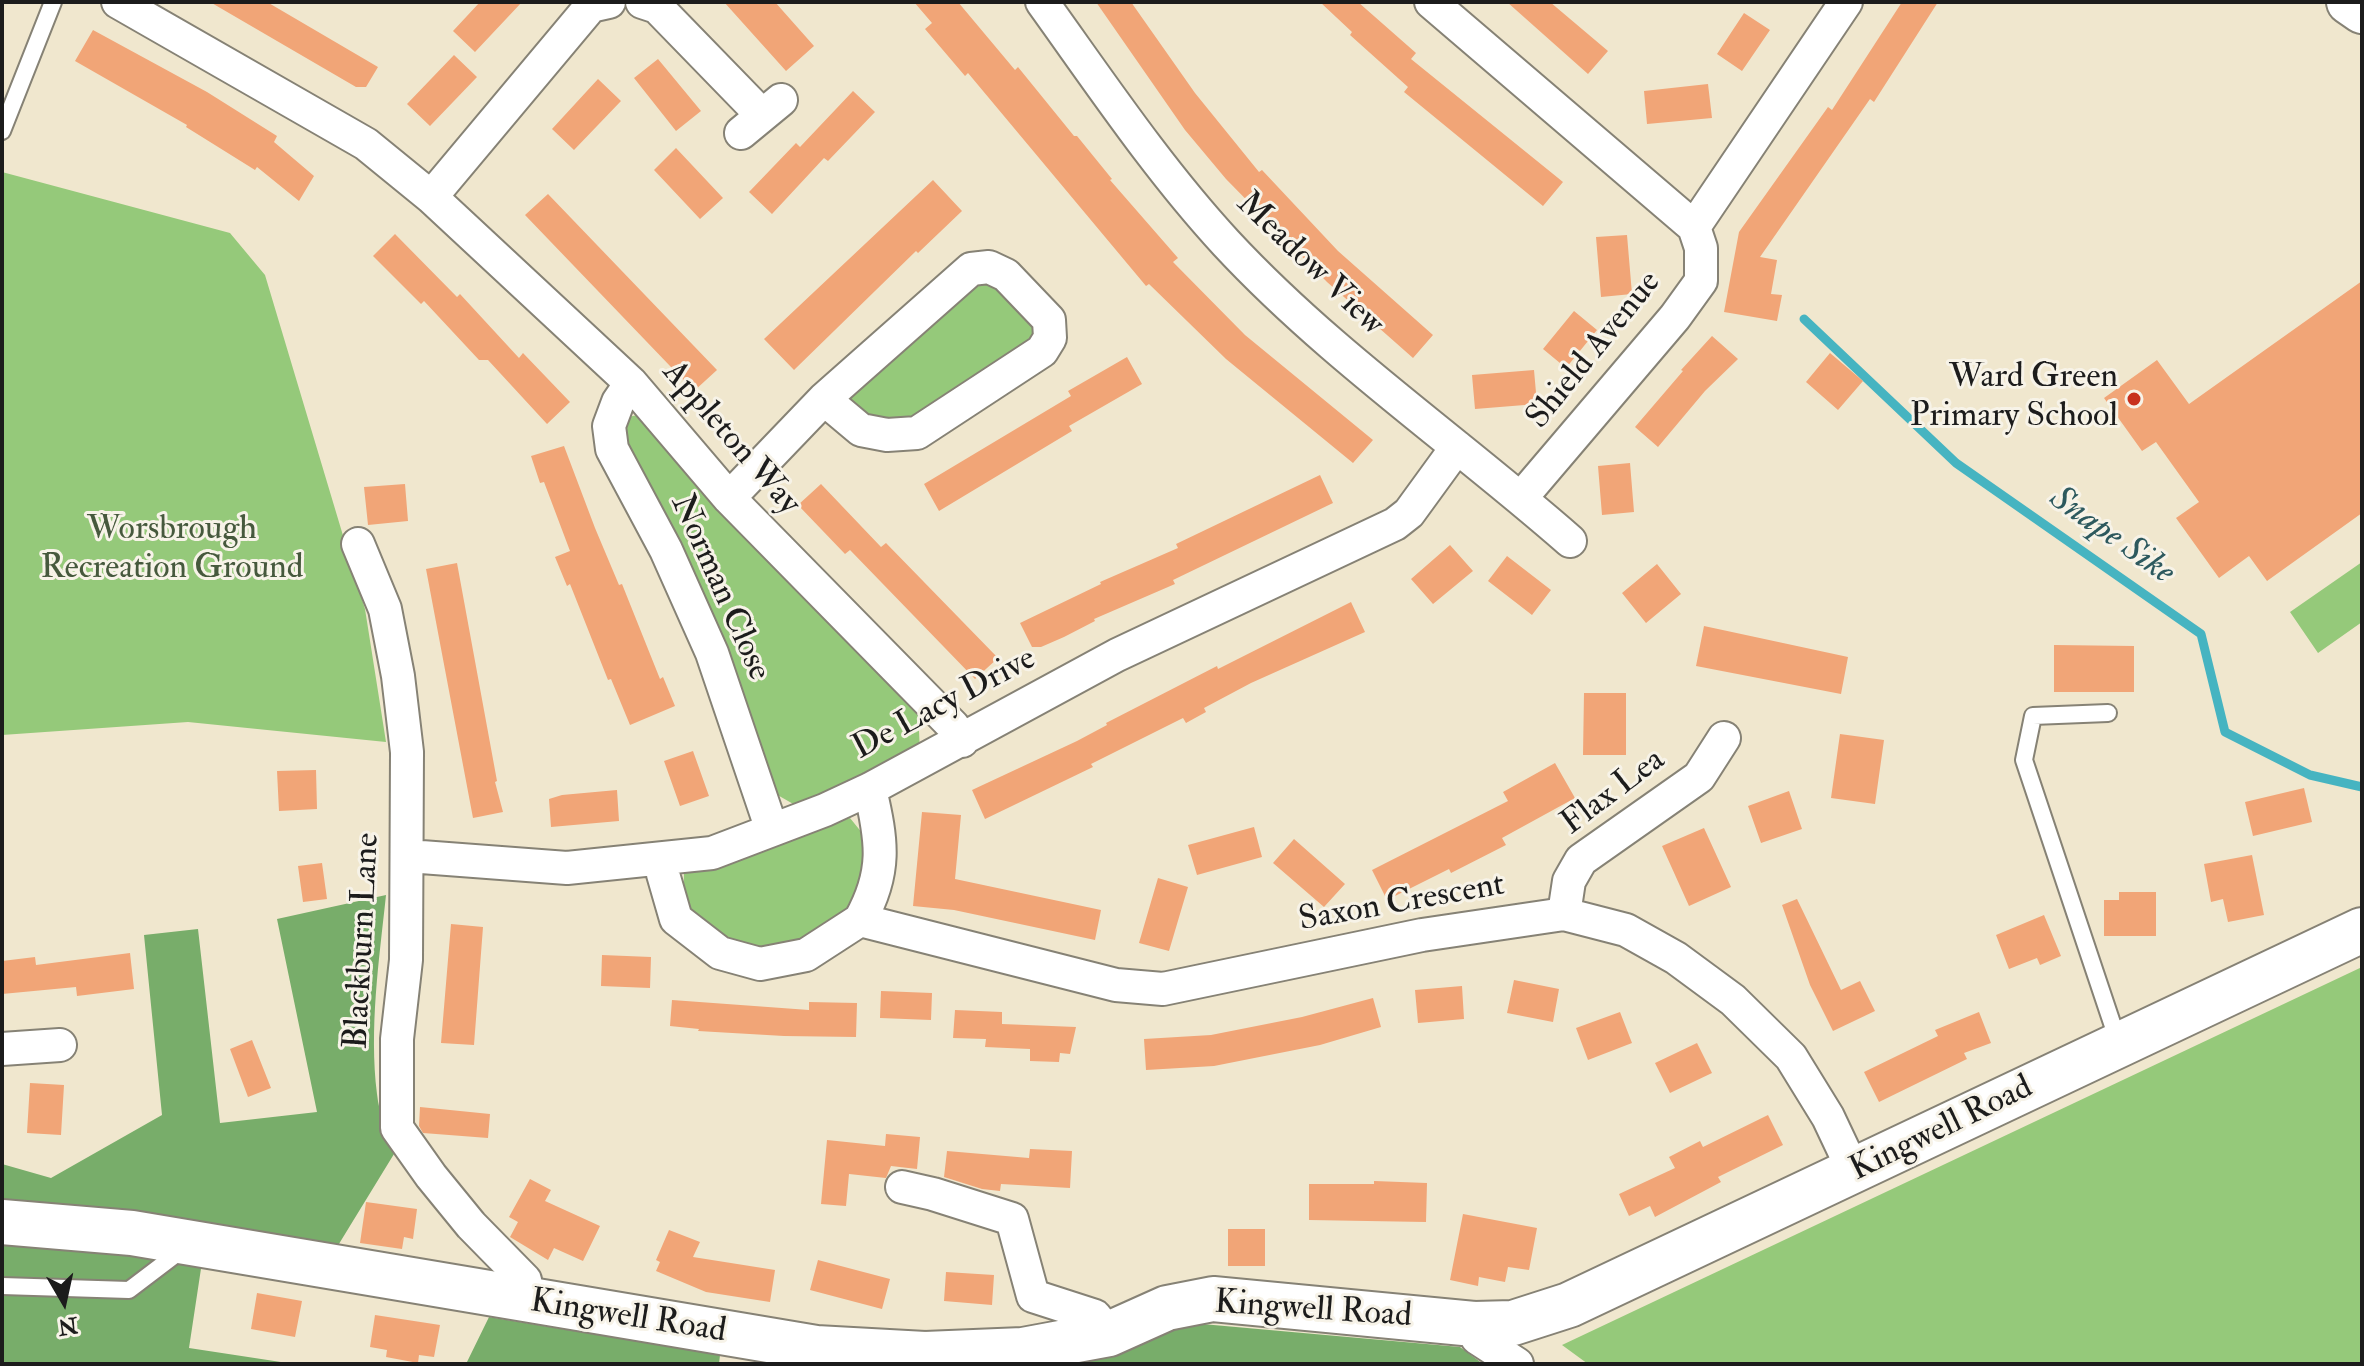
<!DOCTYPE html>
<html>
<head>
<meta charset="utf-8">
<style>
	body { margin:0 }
	#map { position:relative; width:2364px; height:1366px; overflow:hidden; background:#f0e7ce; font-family:"IM FELL Double Pica",serif }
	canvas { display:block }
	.frame { position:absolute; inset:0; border:4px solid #1c1c1c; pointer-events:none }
	.north { position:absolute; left:24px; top:1262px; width:80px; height:80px; -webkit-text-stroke:6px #f7f3e8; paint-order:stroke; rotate:171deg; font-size:22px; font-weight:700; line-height:32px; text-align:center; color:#1c1c1c }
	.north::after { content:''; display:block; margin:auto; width:28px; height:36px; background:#1c1c1c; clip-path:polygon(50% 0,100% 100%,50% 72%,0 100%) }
</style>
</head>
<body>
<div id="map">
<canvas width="2364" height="1366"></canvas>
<div class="frame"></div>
<div class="north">N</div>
</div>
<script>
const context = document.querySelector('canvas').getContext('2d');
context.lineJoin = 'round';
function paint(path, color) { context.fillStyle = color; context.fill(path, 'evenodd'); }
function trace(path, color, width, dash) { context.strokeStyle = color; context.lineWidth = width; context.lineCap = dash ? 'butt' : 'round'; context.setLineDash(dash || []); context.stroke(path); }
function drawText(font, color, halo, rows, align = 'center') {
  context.font = font + ' "IM FELL Double Pica",serif'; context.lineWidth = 6; context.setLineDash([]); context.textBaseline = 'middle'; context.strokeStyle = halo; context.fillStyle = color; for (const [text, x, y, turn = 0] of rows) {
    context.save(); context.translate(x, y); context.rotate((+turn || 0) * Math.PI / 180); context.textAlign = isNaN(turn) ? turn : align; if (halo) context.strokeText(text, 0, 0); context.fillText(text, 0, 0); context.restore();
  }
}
paint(new Path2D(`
	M2 172 230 233 265 275 365 609 386 742 188 722 2 735Z
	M989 267 1050 338 917 433 861 430 846 393Z
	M642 414 918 711 920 752 802 809 767 789 621 444 619 419Z
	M2362 562V622L2318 653 2290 612Z
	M850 818 871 844 852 915 797 948H733L683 910 684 873Z
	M2362 967V1364H1588L1562 1345Z`), '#95c97a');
paint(new Path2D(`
	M386 895C379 961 369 1028 377 1094 379 1114 388 1135 394 1154L334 1252 2 1205V1164L51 1178 162 1115 144 935 198 929 220 1123 317 1112 277 919Z
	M2 1239 202 1262 189 1348 294 1364H2Z
	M489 1317 720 1355 719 1364H466Z
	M1191 1323 1460 1347 1483 1364H1059Z`), '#78ad6a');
trace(new Path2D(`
	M1804 319 1956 463 2201 634 2225 732 2310 775 2362 787`), '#46b4c1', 9);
paint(new Path2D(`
	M210 2H267L378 67 366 87H356Z
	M480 2H522L475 52 453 31Z
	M724 2H775L814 46 786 71Z
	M914 2H958L1015 70 1018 67 1074 136H1077L1112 179 1110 180 1178 258 1173 262 1245 335 1373 440 1353 463 1226 359 1149 284 1146 286 968 73 965 76 925 29 932 23Z
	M1096 2H1131L1195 93 1259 172 1262 170 1338 251 1433 335 1413 358 1327 282 1226 179 1185 130Z
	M1320 2H1358L1416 53 1411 59 1563 182 1543 206 1404 92 1408 87 1350 35 1352 32Z
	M1507 2H1550L1608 51 1588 74Z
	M1902 2H1938L1874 102 1870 99 1760 257 1777 260 1771 294 1782 295 1777 321 1724 312 1739 232 1828 107 1832 110Z
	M1744 13 1770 30 1742 71 1717 54Z
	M93 30 207 92 277 136 274 142 314 176 299 201 257 167 255 170 186 127 187 125 75 61Z
	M454 55 477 77 430 126 407 104Z
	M658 59 701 111 676 131 634 78Z
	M598 79 621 101 574 150 552 129Z
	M1708 84 1712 118 1647 124 1644 91Z
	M853 91 875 112 828 161 824 158 772 214 749 192 796 143 800 147Z
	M676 148 723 198 700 219 654 170Z
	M933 180 962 211 918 253 916 251 794 370 764 339Z
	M548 194 717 370 694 391 525 215Z
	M395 234 457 297 460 294 519 358 523 353 570 402 547 424 488 360H479L424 301 421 304 373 256Z
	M1627 235 1632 294 1601 297 1596 237Z
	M2362 281V513L2267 581 2249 556 2219 578 2176 518 2199 502 2156 442 2142 451 2104 398 2157 360 2189 404Z
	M1574 311 1597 330 1566 368 1543 349Z
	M1712 336 1738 359 1705 391 1658 447 1635 427 1683 371 1681 370Z
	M1830 353 1863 381 1838 410 1806 382Z
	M1127 357 1142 384 1069 426 1072 431 939 511 924 484 1071 396 1068 391Z
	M1534 370 1537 404 1475 409 1472 375Z
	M564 446 595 528 619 585 622 584 660 679 663 677 675 706 630 725 611 679 608 680 570 584 567 586 555 557 570 551 544 482 540 483 531 456Z
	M1630 463 1634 512 1602 515 1598 466Z
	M1320 475 1333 503 1173 580 1175 584 1094 619 1095 621 1064 637 1041 647H1032L1020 623 1101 584 1100 582 1178 548 1176 544Z
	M405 484 408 521 368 525 364 487Z
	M821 484 881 547 886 543 998 658 975 679 850 550 845 554 798 505Z
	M1450 545 1473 571 1433 604 1411 579Z
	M1507 556 1551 590 1532 615 1488 581Z
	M457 563 497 781 495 782 503 812 473 818 426 569Z
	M1657 564 1681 594 1646 623 1622 593Z
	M1351 602 1365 632 1251 683 1204 708 1206 712 1186 723 1183 718 1091 764 1093 767 985 819 972 790 1077 741 1107 725 1106 723 1217 666 1218 669Z
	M1704 626 1848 657 1841 694 1696 666Z
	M2054 645 2134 646V692H2054Z
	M1584 693H1626V755H1583Z
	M1840 734 1884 740 1875 804 1831 798Z
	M693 751 709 796 680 806 664 761Z
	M1555 763 1575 798 1502 838 1506 845 1451 873 1449 869 1387 900 1372 870 1508 801 1503 792Z
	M316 770 317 809 279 811 277 771Z
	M2304 788 2312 822 2253 836 2245 802Z
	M617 790 619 821 551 827 549 799 562 795Z
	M1789 791 1802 829 1761 843 1748 806Z
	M922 812 961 815 955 879 1101 910 1095 940 954 910 913 906Z
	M1254 827 1262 857 1197 875 1188 845Z
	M1704 828 1731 887 1689 906 1662 846Z
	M1294 839 1345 884 1324 907 1273 863Z
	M2252 855 2264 915 2228 922 2223 899 2211 902 2204 864Z
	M322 863 327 899 303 902 298 866Z
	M1158 878 1188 887 1169 951 1139 943Z
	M2119 892H2156V936H2104V900H2119Z
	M1797 899 1841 990 1860 981 1875 1011 1833 1031 1810 985 1782 905Z
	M2044 915 2061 956 2040 965 2037 958 2009 969 1996 935Z
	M451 924 483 927 474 1045 441 1043Z
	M130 953 134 989 77 996 76 987 2 994V961L35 957 36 965Z
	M602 955 651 957 650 988 601 986Z
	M1514 980 1559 989 1553 1022 1507 1013Z
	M1462 986 1464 1019 1418 1023 1415 990Z
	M881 991 932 993 931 1020 880 1018Z
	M1373 998 1381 1027 1320 1045 1214 1066 1146 1070 1144 1039 1211 1035 1302 1017Z
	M672 1000 809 1010V1002L857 1003 856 1037 784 1036 698 1031 699 1029 670 1026Z
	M955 1010 1002 1012V1024L1076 1027 1070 1054 1060 1053 1059 1062 1030 1061V1049L985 1047 986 1039 953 1038Z
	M1620 1012 1632 1043 1588 1060 1576 1028Z
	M1979 1012 1991 1043 1964 1053 1967 1059 1879 1102 1864 1072 1938 1036 1935 1030Z
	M252 1040 271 1088 248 1097 230 1049Z
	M1697 1043 1712 1073 1670 1093 1655 1063Z
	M30 1083 64 1085 61 1135 27 1133Z
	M420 1107 490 1114 488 1138 423 1133 419 1126Z
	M1768 1115 1783 1145 1718 1177 1721 1182 1655 1217 1650 1206 1629 1216 1619 1194 1675 1168 1669 1157 1700 1141 1703 1147Z
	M886 1134 920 1137 917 1169 891 1166 886 1178 849 1174 846 1206 821 1204 827 1140 885 1146Z
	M1030 1149 1072 1151 1070 1188 1001 1184 1000 1191 982 1189 944 1177 947 1151 1029 1158Z
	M530 1179 551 1190 545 1201 600 1226 583 1261 554 1248 548 1260 510 1237 518 1222 509 1217Z
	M1374 1181 1427 1183 1426 1222 1309 1220V1184H1374Z
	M366 1202 417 1209 413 1239 404 1237 402 1249 360 1243Z
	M1463 1214 1537 1228 1529 1270 1508 1267 1505 1282 1479 1277 1478 1286 1450 1280Z
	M1228 1229H1265V1266H1228Z
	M669 1230 700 1242 693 1257 775 1270 770 1302 706 1292 656 1271 660 1262 656 1260Z
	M818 1260 890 1279 882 1309 810 1290Z
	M946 1272 994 1275 992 1305 944 1301Z
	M257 1293 302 1301 295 1337 251 1329Z
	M375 1315 440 1325 434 1357 419 1355 418 1363 386 1357 387 1350 370 1347Z`), '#f1a577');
const lane = new Path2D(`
	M2 131 53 2
	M2108 713 2033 716 2024 760 2119 1044
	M2 1286 129 1290 183 1249`);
const street = new Path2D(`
	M118 2 366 144 431 197 631 383 729 498 953 726 962 741
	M642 2 657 7 761 114
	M1042 2C1101 84 1157 168 1226 243 1329 354 1456 441 1570 541
	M1431 2 1694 227 1701 248V281L1675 317 1521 498
	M741 133 781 100
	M431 197 591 6 609 2
	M1694 227 1846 2
	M631 383 618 402 609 426 612 449 666 550 712 653 772 830
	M729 498 824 399 971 269 989 267 1006 275 1049 320 1050 338 1042 351 917 433 887 435 861 430 824 399
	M358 544 385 609 398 676 407 752 406 960 397 1039V1128L431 1176 471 1225 525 1280 528 1301
	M870 789C882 841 887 872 860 920L1116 985 1163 989 1422 935 1564 914 1626 930 1676 958 1733 1000 1791 1057 1828 1117 1854 1172
	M408 856 567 868 712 853 825 810 870 789 1117 655 1395 524 1409 513 1457 447
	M662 860 663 874 676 919 720 953 760 964 806 955 860 920
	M1564 914 1569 881 1581 860 1699 777 1724 738
	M2 1049 60 1045
	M902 1187 933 1194 1012 1219 1033 1296 1095 1316 1109 1334
	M1474 1324 1477 1338 1517 1364`);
const secondary = new Path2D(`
	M2349 2 2362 11
	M2 1222 132 1233 816 1348 925 1354 1023 1350 1109 1334 1167 1308 1213 1299 1474 1324 1513 1323 1569 1305 2362 930`);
trace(lane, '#868275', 20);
trace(street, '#868275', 36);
trace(secondary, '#868275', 48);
trace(lane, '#fff', 16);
trace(street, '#fff', 32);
trace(secondary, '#fff', 44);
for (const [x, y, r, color] of [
	[2134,399,8,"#c8321e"]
]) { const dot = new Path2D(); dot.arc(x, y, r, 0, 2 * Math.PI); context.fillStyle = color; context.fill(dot); trace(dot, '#f7f3e8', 3); }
drawText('34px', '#1c1c1c', '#f7f3e8', [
	["Meadow View",1309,265,44],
	["Shield Avenue",1595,351,-51],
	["Appleton Way",730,439,49],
	["Norman Close",719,588,66],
	["De Lacy Drive",945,705,-28],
	["Flax Lea",1614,793,-37],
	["Saxon Crescent",1402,904,-10],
	["Blackburn Lane",364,941,-87],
	["Kingwell Road",1942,1130,-26],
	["Kingwell Road",1313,1311,4],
	["Kingwell Road",628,1318,9]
]);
drawText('34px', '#1c1c1c', '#f7f3e8', [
	["Ward Green",2118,379],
	["Primary School",2118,418]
], 'right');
drawText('34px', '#46593d', '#f7f3e8', [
	["Worsbrough",172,531],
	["Recreation Ground",172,570]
]);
drawText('italic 36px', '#2d595e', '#f7f3e8', [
	["Snape Sike",2111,537,35]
]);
</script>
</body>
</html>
